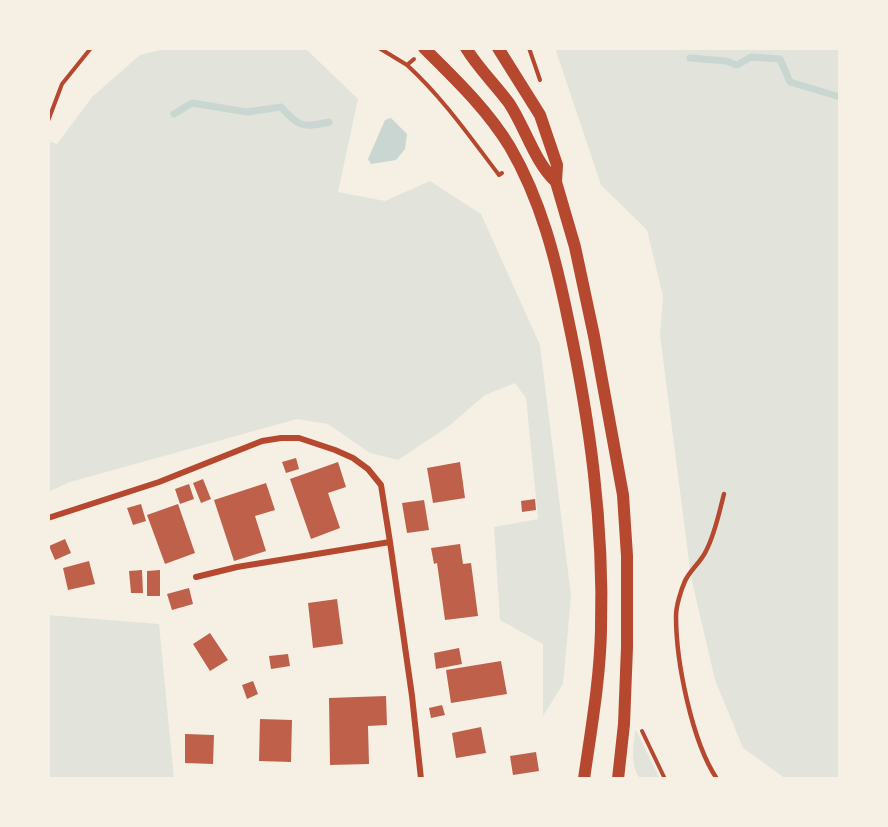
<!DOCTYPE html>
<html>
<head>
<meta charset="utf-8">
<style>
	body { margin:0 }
	#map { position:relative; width:888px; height:827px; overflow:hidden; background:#f6efe4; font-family:Cabin,sans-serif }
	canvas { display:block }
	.frame { position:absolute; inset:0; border:50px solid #f6efe4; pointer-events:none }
</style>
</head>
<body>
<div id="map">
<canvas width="888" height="827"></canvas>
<div class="frame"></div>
</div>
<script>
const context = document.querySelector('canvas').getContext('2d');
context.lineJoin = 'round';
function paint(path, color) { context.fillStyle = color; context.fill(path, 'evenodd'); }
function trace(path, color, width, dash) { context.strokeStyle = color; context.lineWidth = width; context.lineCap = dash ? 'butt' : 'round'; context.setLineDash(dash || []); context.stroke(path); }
paint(new Path2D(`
	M168 48H305L358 99 338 192 385 201 430 181 481 214 540 345 571 596 563 684 543 716V644L500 620 494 527 538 519 526 398 515 383 485 395 449 426 398 460 370 453 328 424 297 419 70 482 48 492V141L57 144 92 97 140 55Z
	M555 48H840V779H786L743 748 715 680 691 577 660 335 663 296 647 230 601 185Z
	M48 615 159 624 174 779H48Z
	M635 730 637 732 660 779H641C629 767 634 745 635 730Z`), '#e2e4dc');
paint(new Path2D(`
	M391 118 407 134 405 149 396 160 371 164 368 159 385 120Z`), '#c9d6d2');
trace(new Path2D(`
	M690 58 726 61 737 65 751 57 780 59 790 82 840 97
	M174 114 192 103 247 112 281 107C299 127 302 128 329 122`), '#c9d6d2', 7);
paint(new Path2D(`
	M296 458 299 469 286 473 282 462Z
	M338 462 346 487 328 493 340 528 311 539 290 479Z
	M460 462 465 498 433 503 427 468Z
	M203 479 211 499 201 503 193 483Z
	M266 483 275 510 255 516 266 551 234 561 214 500Z
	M189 484 194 499 180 504 175 489Z
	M535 499 536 510 522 512 521 501Z
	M424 500 429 530 407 533 402 503Z
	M141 504 146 521 133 525 127 508Z
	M178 504 195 553 165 564 147 515Z
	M65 539 71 553 55 560 49 546Z
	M460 544 463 564 471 563 478 616 445 620 437 563 434 564 431 548Z
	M89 561 95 584 68 590 63 568Z
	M142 570 143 593H131L129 571Z
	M160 570V596H147V571Z
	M189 588 193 604 172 610 167 594Z
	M337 599 343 644 313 648 308 603Z
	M210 633 228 660 210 671 193 644Z
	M459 648 462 664 436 669 434 653Z
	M288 654 290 666 271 669 269 656Z
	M501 661 507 694 451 703 446 670Z
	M253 681 258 694 247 699 242 685Z
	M386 696 387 725 368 726 369 764 330 765 329 698Z
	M442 705 445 715 431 718 429 708Z
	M260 719 292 720 291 762 259 761Z
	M481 727 486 753 456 758 452 733Z
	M185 734 214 735 213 764 185 763Z
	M536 752 539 771 513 775 510 756Z`), '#bf614a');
trace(new Path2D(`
	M379 48 407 65 414 59
	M529 48 540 80
	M407 65C443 98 470 137 499 175L502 173
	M48 121 62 84 91 48
	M642 731 665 779`), '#b5482f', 4);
trace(new Path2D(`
	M717 779C692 742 676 662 676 616 676 606 681 590 685 581 690 570 701 562 706 551 715 534 719 513 724 494`), '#b5482f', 4.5);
trace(new Path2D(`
	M48 518 159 482 262 441 281 438H299L335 450 353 458 368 469 381 485 390 542
	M196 577 237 567 390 542 412 696 421 779`), '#b5482f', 6);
trace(new Path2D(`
	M424 48C455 79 487 109 510 147 541 200 556 260 568 319 590 422 604 524 601 630 600 679 591 730 584 779
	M466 48C478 68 495 84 509 103 526 129 534 161 556 182
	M498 48 540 115 557 165 556 182 575 247 594 336 623 495 627 556V647L624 724 618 779`), '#b5482f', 12);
</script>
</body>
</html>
